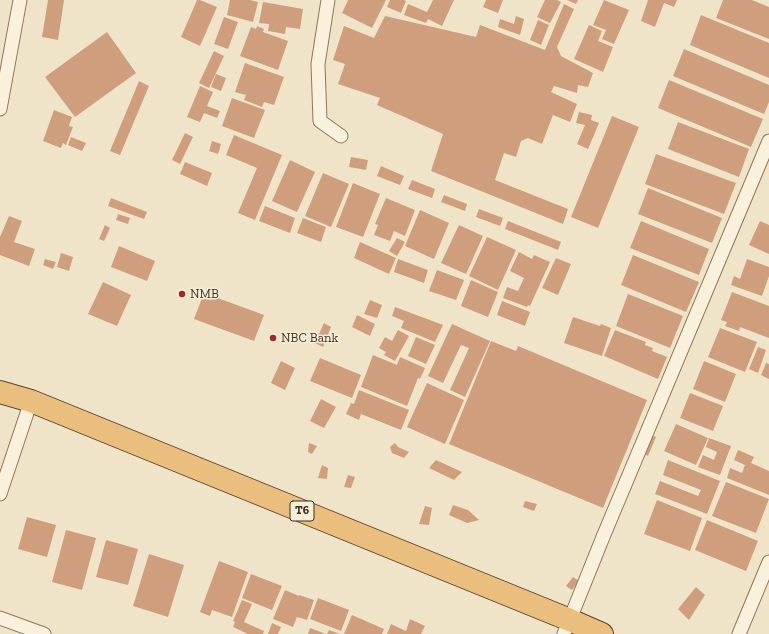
<!DOCTYPE html>
<html>
<head>
<meta charset="utf-8">
<style>
	body { margin:0 }
	canvas { display:block; background:#f0e4c8 }
</style>
</head>
<body>
<canvas width="769" height="634"></canvas>
<script>
const context = document.querySelector('canvas').getContext('2d');
context.lineJoin = 'round';
function paint(path, color) { context.fillStyle = color; context.fill(path, 'evenodd'); }
function trace(path, color, width, dash) { context.strokeStyle = color; context.lineWidth = width; context.lineCap = dash ? 'butt' : 'round'; context.setLineDash(dash || []); context.stroke(path); }
function drawText(font, color, halo, rows, align = 'center') {
  context.font = font + ' "Zilla Slab",serif'; context.lineWidth = 3; context.setLineDash([]); context.textBaseline = 'middle'; context.strokeStyle = halo; context.fillStyle = color; for (const [text, x, y, turn = 0] of rows) {
    context.save(); context.translate(x, y); context.rotate((+turn || 0) * Math.PI / 180); context.textAlign = isNaN(turn) ? turn : align; if (halo) context.strokeText(text, 0, 0); context.fillText(text, 0, 0); context.restore();
  }
}
paint(new Path2D(`
	M48 0H64L58 40 42 37Z
	M197 0H200L217 7 200 46 181 37Z
	M230 0H250L258 2 253 22 227 15Z
	M348 0H386L372 28 342 13Z
	M390 0H404L406 1 401 13 387 7Z
	M433 0H454L442 26 428 19 426 23 404 15 408 4 427 12Z
	M486 0H503L498 13 483 7Z
	M545 0H557L561 2 550 23 537 17Z
	M567 0H578L576 4Z
	M604 0 629 10 614 44 602 39 606 30 593 25Z
	M648 0H677L674 7 664 3 655 27 641 21Z
	M723 0H752L769 7V39L716 18Z
	M263 2 303 9 300 29 286 27 285 34 268 31 269 24 259 23Z
	M564 4 574 9 557 47 561 56 593 73 588 87 578 85 577 93 554 86 551 92 577 104 570 122 553 115 542 144 528 138 521 141 516 157 504 153 495 180 568 209 563 224 431 171 443 134 377 105 380 98 338 84 345 64 333 60 344 26 374 38 385 16 476 37 480 25 545 50Z
	M701 15 769 43V78L690 45Z
	M516 16 524 19 520 35 498 27 500 19 514 24Z
	M224 17 238 22 228 49 214 44Z
	M538 20 549 25 541 45 530 40Z
	M589 25 602 31 598 41 613 47 603 72 574 59Z
	M257 26 264 29 263 32 288 41 278 70 240 56 251 27 256 29Z
	M107 32 136 73 75 117 45 77Z
	M684 49 769 85V102L764 114 673 76Z
	M214 51 224 56 209 88 199 83Z
	M245 63 284 77 274 105 264 102 262 107 244 100 246 95 235 92Z
	M216 74 226 78 221 91 211 87Z
	M669 80 763 119 751 147 658 108Z
	M139 81 149 86 120 155 110 151Z
	M200 86 213 92 207 106 220 111 217 118 204 113 200 122 187 117Z
	M232 98 265 110 254 138 222 126Z
	M54 110 72 117 69 126 73 127 66 145 63 143 61 148 43 141Z
	M579 112 592 115 591 120 599 123 588 149 577 144 585 125 576 123Z
	M612 116 639 127 598 228 571 217Z
	M678 122 749 149 739 177 668 149Z
	M185 133 193 137 180 164 172 160Z
	M234 135 282 155 255 220 238 213 257 168 226 155Z
	M71 137 86 143 82 151 68 145Z
	M212 141 221 144 218 154 209 151Z
	M656 154 736 183 724 214 645 184Z
	M351 157 368 160 366 170 349 167Z
	M290 160 315 172 297 212 272 201Z
	M185 162 212 173 207 186 180 174Z
	M381 166 404 176 400 185 377 176Z
	M323 173 349 184 331 227 305 216Z
	M412 180 435 189 432 198 408 189Z
	M353 183 380 194 363 237 336 227Z
	M648 188 722 218 712 243 638 214Z
	M444 195 467 204 465 211 441 202Z
	M111 198 147 212 144 219 108 206Z
	M386 198 415 210 405 236 394 231 390 241 374 235 378 225 375 224Z
	M265 206 295 218 290 233 259 221Z
	M479 209 503 218 500 226 476 217Z
	M420 210 449 223 434 259 405 246Z
	M118 214 130 218 128 224 116 220Z
	M9 216 22 221 14 242 35 249 29 266 0 255V237Z
	M303 218 326 227 321 242 297 233Z
	M508 221 561 242 558 250 505 229Z
	M641 221 709 249 699 275 630 248Z
	M760 221 769 225V254L749 245Z
	M105 225 110 228 104 241 99 239Z
	M459 225 483 236 466 274 441 263Z
	M487 237 516 250 498 290 469 276Z
	M397 238 405 242 397 256 389 251Z
	M360 242 396 258 389 274 354 258Z
	M119 246 155 261 147 281 111 267Z
	M519 252 532 259 534 255 550 262 530 306 528 305 527 307 503 298 507 287 518 291 524 278 510 271Z
	M61 253 73 257 69 271 57 267Z
	M633 255 699 282 686 312 621 285Z
	M556 258 571 264 558 295 542 288Z
	M45 259 56 262 53 269 43 265Z
	M398 259 428 270 424 283 394 272Z
	M747 259 769 267V276L762 296 731 285 734 276 740 279Z
	M437 270 464 280 456 300 429 291Z
	M471 280 498 292 488 317 461 306Z
	M103 282 131 295 117 326 88 314Z
	M732 292 769 306V338L740 327 739 331 725 326 727 322 721 320Z
	M204 293 264 315 254 341 194 319Z
	M628 294 683 316 670 348 616 326Z
	M370 300 382 305 377 318 364 314Z
	M502 301 530 312 525 326 497 315Z
	M395 307 443 325 435 342 401 328 404 321 392 316Z
	M357 315 375 324 370 336 352 327Z
	M573 317 600 326 601 324 611 328 602 356 564 343Z
	M324 323 331 327 323 347 315 343Z
	M452 324 490 341 465 397 450 390 469 348 461 345 443 383 428 376Z
	M720 328 757 342 745 372 708 357Z
	M398 330 409 336 395 361 384 355 386 352 379 348 385 337 392 341Z
	M615 330 646 342 645 345 653 348 652 351 667 357 658 379 604 356Z
	M416 337 435 345 426 364 408 356Z
	M491 341 516 351 518 346 647 400 603 508 449 444Z
	M758 347 766 350 758 373 749 369Z
	M373 355 397 365 400 357 425 368 420 379 418 378 407 406 361 387Z
	M320 358 361 375 352 398 310 381Z
	M281 361 295 368 285 390 271 383Z
	M704 361 736 374 725 402 693 389Z
	M766 363 769 364V379L761 375Z
	M427 383 464 400 445 444 407 427Z
	M359 390 409 410 401 430 361 414 359 420 346 414 351 403 354 404Z
	M690 393 723 406 713 431 680 418Z
	M321 399 336 407 324 428 310 421Z
	M676 424 708 438 696 465 664 451Z
	M649 434 656 437 648 456 642 453Z
	M709 438 731 446 720 475 698 467 703 455 714 460 717 452 706 447Z
	M309 443 317 446 312 454 308 452Z
	M395 443 398 447 409 452 404 458 392 453 390 447Z
	M738 450 754 457 751 463 769 471V495L727 478 730 468 742 473 745 465 734 460Z
	M436 460 462 472 454 480 429 468Z
	M668 460 720 481 707 514 655 494 660 481 698 496 701 490 663 475Z
	M322 465 328 468 327 479 318 478Z
	M348 475 355 477 351 488 344 487Z
	M726 482 769 499 756 533 712 516Z
	M657 500 702 518 690 551 644 534Z
	M525 501 537 504 534 511 523 507Z
	M453 505 468 510 479 520 467 523 449 515Z
	M425 506 432 508 429 525 419 524Z
	M27 517 56 525 47 557 18 549Z
	M707 520 758 541 746 571 695 550Z
	M66 530 96 538 82 590 52 582Z
	M106 540 138 549 128 585 96 577Z
	M149 554 184 565 168 617 133 606Z
	M219 561 248 572 232 617 212 610 210 616 200 612Z
	M251 574 282 586 272 610 242 598Z
	M573 577 579 581 572 590 566 586Z
	M696 587 705 595 689 620 678 609Z
	M285 590 299 596V595L314 600 307 620 297 617 293 627 273 619Z
	M318 598 349 610 341 631 310 619Z
	M242 600 252 604 244 622 264 631 263 634H248L233 627 235 622 233 621Z
	M352 615 384 629 382 634H344Z
	M410 619 425 626 421 634H387L391 624 406 631Z
	M272 623 281 627 278 634H268Z
	M310 628 326 634H308Z
	M329 630 340 634H327Z`), '#cf9f7d');
const minor = new Path2D(`
	M328 0 318 64 320 121 341 136
	M0 109 20 0
	M0 494 31 401
	M0 618 44 634
	M564 634 603 537 769 141
	M739 634 769 562`);
const trunk = new Path2D(`
	M0 392 31 401 570 620 602 634`);
trace(minor, '#8d765c', 15);
trace(trunk, '#5b4430', 24);
trace(minor, '#faf1dc', 13);
trace(trunk, '#eabe7c', 22);
for (const [x, y, r, color] of [
	[182,294,4,"#9e2a2b"],
	[273,338,4,"#9e2a2b"]
]) { const dot = new Path2D(); dot.arc(x, y, r, 0, 2 * Math.PI); context.fillStyle = color; context.fill(dot); trace(dot, '#f7eed8', 1.5); }
for (const [x, y, w] of [
	[302,511,24]
]) { const box = new Path2D(); box.roundRect(x - w / 2, y - 10, w, 20, 3); context.fillStyle = '#f7eed8'; context.fill(box); trace(box, '#3d2e20', 1); }
drawText('bold 12px', '#3d2e20', null, [
	["T6",302,511]
]);
drawText('13px', '#3d2e20', '#f7eed8', [
	["NMB",190,294],
	["NBC Bank",281,338]
], 'left');
</script>
</body>
</html>
